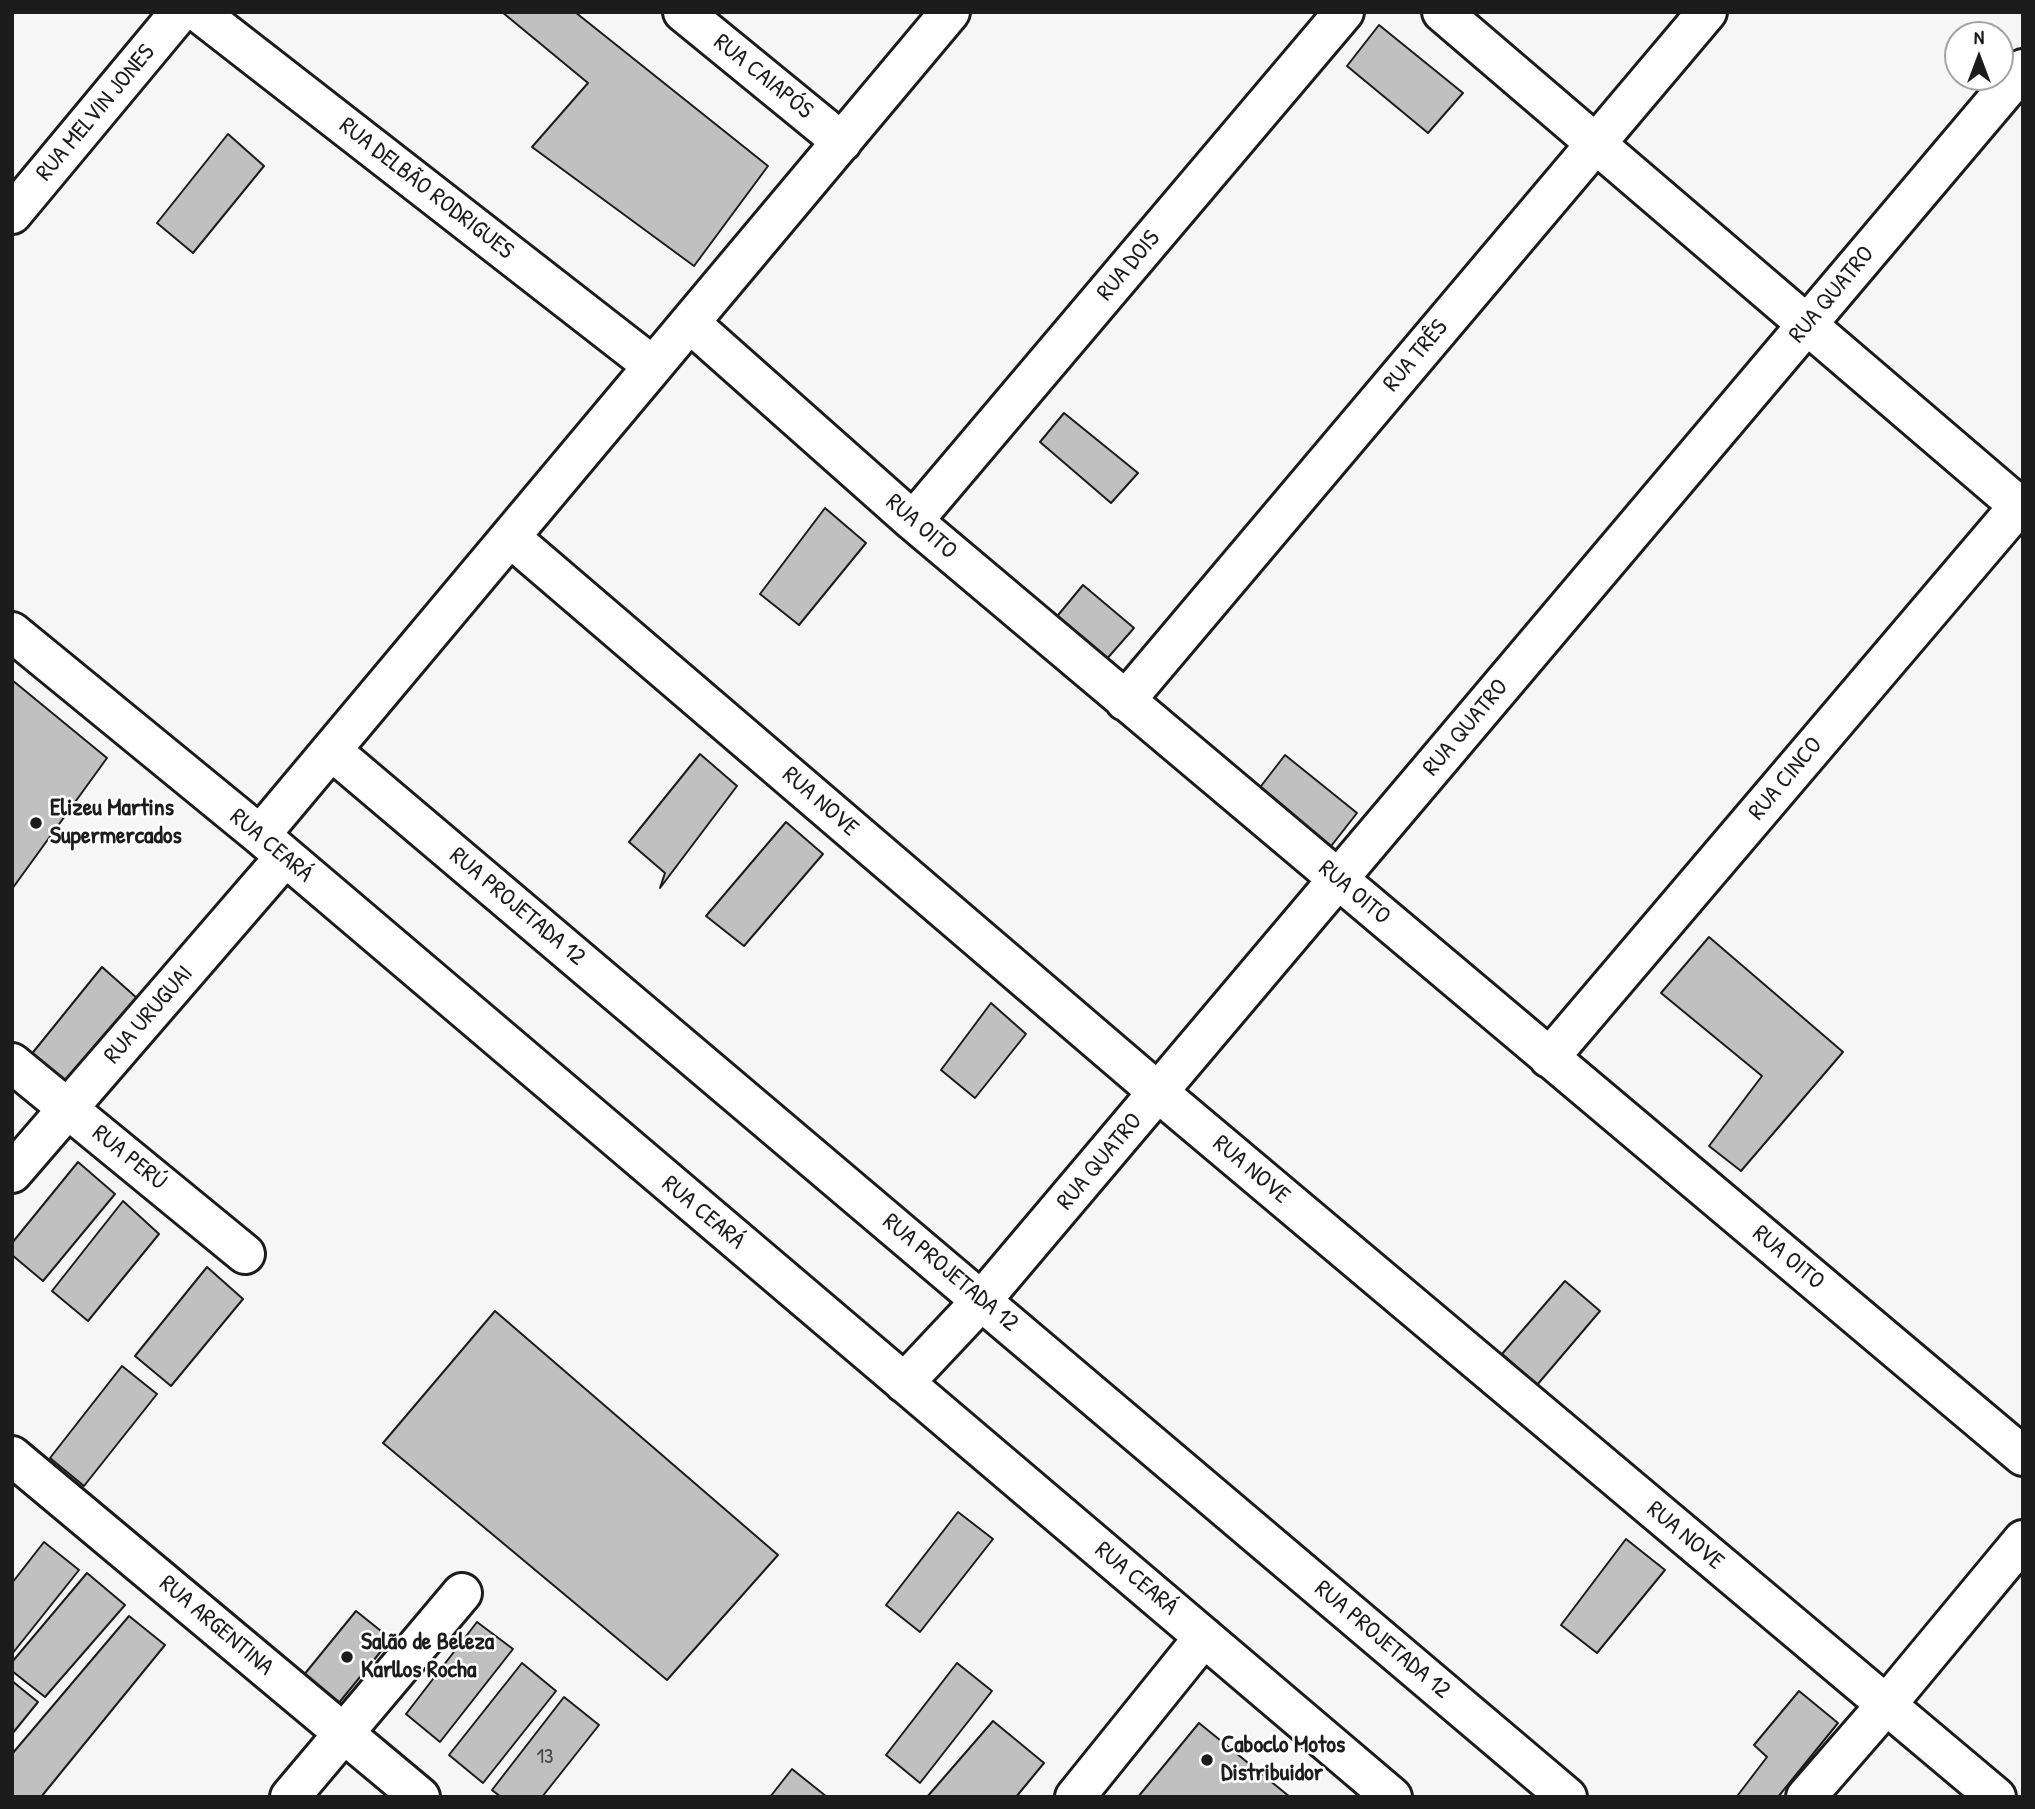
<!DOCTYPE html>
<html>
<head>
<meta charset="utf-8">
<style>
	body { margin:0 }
	#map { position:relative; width:2035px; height:1809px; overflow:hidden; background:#f6f6f6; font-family:"Patrick Hand",sans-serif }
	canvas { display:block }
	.frame { position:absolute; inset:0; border:14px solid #1c1c1c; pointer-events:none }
	.north { position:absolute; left:1944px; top:21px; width:70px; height:70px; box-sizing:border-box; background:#fff; border:2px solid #a4a4a4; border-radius:50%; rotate:0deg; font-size:19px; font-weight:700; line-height:28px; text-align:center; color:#1c1c1c }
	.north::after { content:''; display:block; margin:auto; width:24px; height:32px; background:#1c1c1c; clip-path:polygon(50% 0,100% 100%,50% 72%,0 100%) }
</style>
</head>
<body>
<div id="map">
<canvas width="2035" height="1809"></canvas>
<div class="frame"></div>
<div class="north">N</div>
</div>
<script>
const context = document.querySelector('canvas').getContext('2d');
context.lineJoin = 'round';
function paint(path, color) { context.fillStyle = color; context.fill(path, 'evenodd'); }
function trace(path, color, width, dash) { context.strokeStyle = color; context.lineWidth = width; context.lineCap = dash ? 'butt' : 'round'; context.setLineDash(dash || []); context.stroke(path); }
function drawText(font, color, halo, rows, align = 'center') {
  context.font = font + ' "Patrick Hand",sans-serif'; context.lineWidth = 5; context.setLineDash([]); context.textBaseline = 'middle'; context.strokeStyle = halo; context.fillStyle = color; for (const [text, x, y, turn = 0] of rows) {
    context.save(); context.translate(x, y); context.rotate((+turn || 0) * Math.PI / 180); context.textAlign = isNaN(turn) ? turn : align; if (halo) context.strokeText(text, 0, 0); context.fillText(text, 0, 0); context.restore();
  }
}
const building = new Path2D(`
	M502 12H575L768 166 694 266 532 147 588 83Z
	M1379 25 1463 93 1428 133 1347 66Z
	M228 134 264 166 193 253 157 223Z
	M1064 413 1138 473 1111 503 1040 442Z
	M825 508 866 543 799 625 760 594Z
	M1083 585 1134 628 1105 661 1054 620Z
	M12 680 107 758 12 889Z
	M700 754 737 786 660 888 665 873 629 842Z
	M1285 755 1357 813 1328 850 1258 790Z
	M786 822 823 854 744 946 706 916Z
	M1709 937 1843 1052 1741 1171 1709 1146 1762 1076 1661 993Z
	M102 967 138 999 66 1086 30 1056Z
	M991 1003 1026 1034 975 1098 941 1070Z
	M78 1162 115 1194 43 1281 12 1255V1243Z
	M123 1201 159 1234 88 1321 52 1291Z
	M207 1267 243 1299 171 1386 135 1356Z
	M1565 1281 1600 1311 1537 1385 1502 1354Z
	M495 1311 778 1555 667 1680 383 1443Z
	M122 1366 157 1394 84 1486 50 1458Z
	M958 1512 993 1539 920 1632 886 1605Z
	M1626 1539 1665 1570 1597 1653 1561 1625Z
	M44 1542 79 1570 12 1654V1583Z
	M87 1573 125 1605 45 1697 12 1671V1662Z
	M356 1611 391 1639 338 1704 303 1676Z
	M129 1616 165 1645 41 1797H12V1754Z
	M477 1622 513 1649 440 1742 406 1714Z
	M522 1663 556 1691 483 1783 449 1755Z
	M957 1663 992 1691 920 1783 886 1755Z
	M12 1681 38 1702 12 1734Z
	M1799 1691 1838 1723 1778 1797H1740L1738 1795 1767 1757 1754 1745Z
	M564 1697 599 1725 542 1797H501L492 1790Z
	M993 1721 1044 1763 1016 1797H927Z
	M1199 1723 1290 1797H1138Z
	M792 1769 827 1797H770Z`);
paint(building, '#c0c0c0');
trace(building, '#1c1c1c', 2);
const minor = new Path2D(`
	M198 12 653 366
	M683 12 842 142
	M1442 12 2019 506
	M12 214 180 12
	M690 323 913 521 2023 1456
	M913 521 1344 12
	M511 538 1159 1093 1996 1797
	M12 632 260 835 1392 1797
	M1125 701 1707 12
	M332 751 1567 1797
	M260 835 950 12
	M1549 1058 2023 501
	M12 1063 245 1254
	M12 1173 285 857
	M904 1383 982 1300 2023 69
	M12 1456 420 1797
	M290 1797 462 1593
	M1075 1797 1204 1637
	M1806 1797 1886 1705 2023 1540`);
trace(minor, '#1c1c1c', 44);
trace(minor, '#fff', 38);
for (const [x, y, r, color] of [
	[36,823,7,"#1c1c1c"],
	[347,1657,7,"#1c1c1c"],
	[1207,1760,7,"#1c1c1c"]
]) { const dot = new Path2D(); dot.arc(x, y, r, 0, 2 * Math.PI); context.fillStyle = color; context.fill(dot); trace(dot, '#fff', 2.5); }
drawText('21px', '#454545', null, [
	["13",545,1757]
]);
drawText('24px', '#1c1c1c', '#fff', [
	["RUA CAIAPÓS",763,77,39],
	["RUA MELVIN JONES",96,113,-50],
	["RUA DELBÃO RODRIGUES",426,189,38],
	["RUA DOIS",1129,266,-50],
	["RUA QUATRO",1832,295,-50],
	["RUA TRÊS",1416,356,-50],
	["RUA OITO",921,527,41],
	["RUA QUATRO",1466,728,-50],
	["RUA CINCO",1786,779,-50],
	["RUA NOVE",820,802,41],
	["RUA CEARÁ",271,846,40],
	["RUA OITO",1354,893,40],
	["RUA PROJETADA 12",517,907,40],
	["RUA URUGUAI",149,1015,-49],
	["RUA PERÚ",129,1158,39],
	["RUA QUATRO",1100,1162,-50],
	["RUA NOVE",1251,1170,40],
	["RUA CEARÁ",703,1213,40],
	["RUA OITO",1788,1258,40],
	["RUA PROJETADA 12",950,1273,40],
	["RUA NOVE",1685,1536,40],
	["RUA CEARÁ",1136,1579,40],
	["RUA ARGENTINA",216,1626,40],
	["RUA PROJETADA 12",1382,1640,40]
]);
drawText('bold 24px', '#1c1c1c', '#fff', [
	["Elizeu Martins",50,809],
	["Supermercados",50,837],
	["Salão de Beleza",361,1643],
	["Karllos Rocha",361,1671],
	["Caboclo Motos",1221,1746],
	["Distribuidor",1221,1774]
], 'left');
</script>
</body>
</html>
